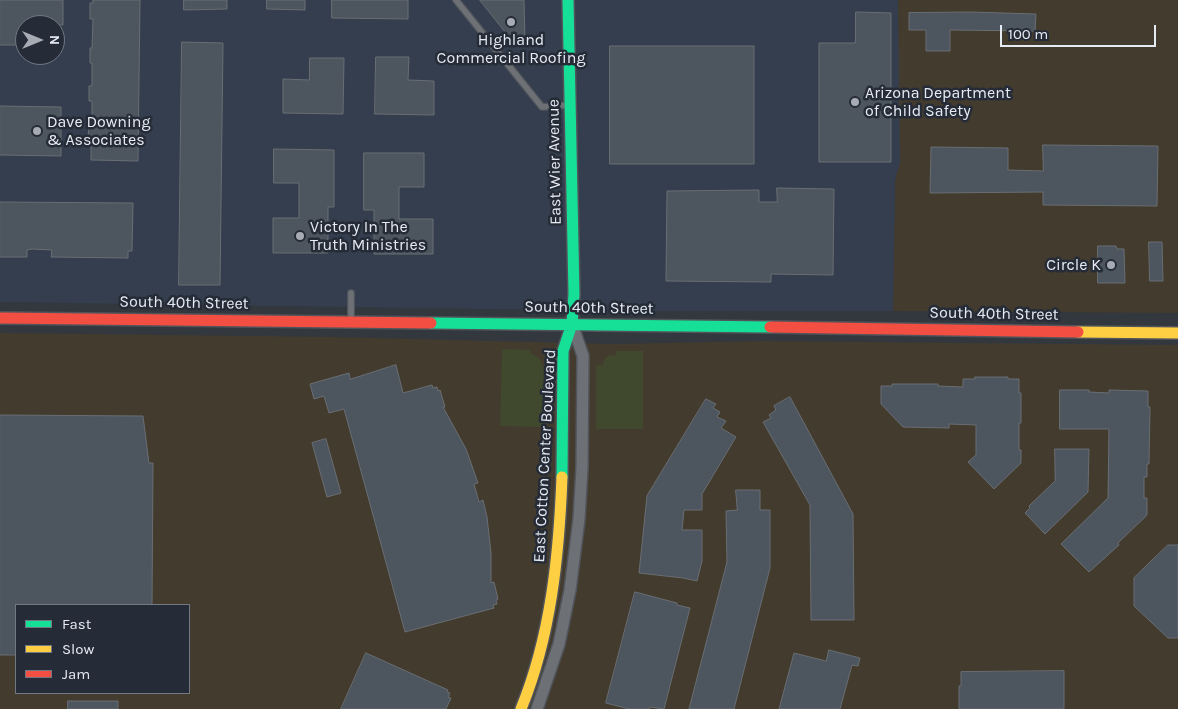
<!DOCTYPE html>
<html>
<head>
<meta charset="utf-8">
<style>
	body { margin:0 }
	#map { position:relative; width:1178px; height:709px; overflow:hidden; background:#33383e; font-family:Karla,sans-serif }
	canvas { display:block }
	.legend { position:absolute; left:15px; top:604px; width:175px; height:90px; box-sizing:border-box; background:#252c37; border:1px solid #727882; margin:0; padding:6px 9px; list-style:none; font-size:15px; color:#e6ebf3 }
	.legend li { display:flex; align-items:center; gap:10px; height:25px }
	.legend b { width:25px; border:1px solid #727882 }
	.north { position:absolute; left:15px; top:15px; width:50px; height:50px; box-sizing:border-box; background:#252c37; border:1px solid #727882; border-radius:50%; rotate:90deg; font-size:14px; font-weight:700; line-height:20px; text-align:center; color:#e6ebf3 }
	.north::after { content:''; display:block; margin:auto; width:18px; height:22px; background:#a7acb4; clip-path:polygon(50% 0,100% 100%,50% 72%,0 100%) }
	.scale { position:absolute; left:1000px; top:25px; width:156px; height:22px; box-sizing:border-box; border:2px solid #e6ebf3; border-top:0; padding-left:6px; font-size:15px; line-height:18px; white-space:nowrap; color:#e6ebf3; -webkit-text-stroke:4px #252c37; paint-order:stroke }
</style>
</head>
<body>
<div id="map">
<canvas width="1178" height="709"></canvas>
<ul class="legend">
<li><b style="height:6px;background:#16e098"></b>Fast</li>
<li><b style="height:6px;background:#ffcf43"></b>Slow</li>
<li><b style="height:6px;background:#f24e42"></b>Jam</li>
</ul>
<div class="north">N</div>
<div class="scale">100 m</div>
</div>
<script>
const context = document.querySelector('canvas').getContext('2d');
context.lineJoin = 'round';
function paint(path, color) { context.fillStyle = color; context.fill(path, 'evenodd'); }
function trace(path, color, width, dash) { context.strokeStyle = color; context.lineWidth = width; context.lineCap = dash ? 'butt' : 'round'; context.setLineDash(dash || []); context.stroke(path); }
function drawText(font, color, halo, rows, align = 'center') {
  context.font = font + ' Karla,sans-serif'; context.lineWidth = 5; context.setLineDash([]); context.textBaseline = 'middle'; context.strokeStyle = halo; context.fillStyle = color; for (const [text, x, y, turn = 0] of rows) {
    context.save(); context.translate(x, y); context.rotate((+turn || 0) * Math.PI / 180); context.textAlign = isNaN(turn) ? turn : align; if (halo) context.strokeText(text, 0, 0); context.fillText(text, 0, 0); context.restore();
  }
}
paint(new Path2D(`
	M898 0H1178V313L893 311Z
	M0 333 336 337 613 344 763 341 1178 345V709H0ZM16 605H189V693H16Z`), '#433b2e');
paint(new Path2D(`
	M0 0H898L900 163 895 180 893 311H630L0 302ZM25 25H55V55H25Z`), '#343e4e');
paint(new Path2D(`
	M502 349 531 350V354C539 356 541 359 543 367H549L547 427 500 426Z
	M616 351H643V429H596V365H603L604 360 608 356 616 355Z`), '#40492e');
const building = new Path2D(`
	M0 0H63V25H25V45H0Z
	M93 0H140L138 161 91 160V138H88L89 125H92V101H89V86H92V63H90V48H92L93 19H90V3H93Z
	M184 0H227V9L184 10Z
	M267 0H305V10L267 9Z
	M332 0H408V19L332 18Z
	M480 0H524L525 44H515Z
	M856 12 891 13V162H819V43H855Z
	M971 12 1036 14 1035 31 950 30V51H926V30H909V13Z
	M182 42 223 43 220 285H179Z
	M610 46H754V164H610Z
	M376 57H409L408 80 434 81V115L375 114Z
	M310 58H344L343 114 283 113V79L309 80Z
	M0 106 61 107V156L0 155Z
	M1043 145 1158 146 1157 206 1043 205V192L930 193 931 147 1008 148V170L1043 171Z
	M274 149 334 150V207H328V253H273V218H299V183H274Z
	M364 153H424V187H399V219H433V254H374V210H364Z
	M777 188 834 189 833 275 771 274V282L666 281 667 191 759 190V202H777Z
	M0 202 133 203 132 251H128V258L51 257 52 250 32 249 27 250V257H0Z
	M1149 242H1162L1163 281H1150Z
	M1098 246H1116L1117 249H1124L1125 283H1098Z
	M396 365 403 393 432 385 433 388 437 387 438 391 440 390 445 407H443L466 449 478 483 474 484 479 502 483 500 487 517 491 553V583L494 582 498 599 496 600 497 604 493 605 494 608 405 632 344 409 329 413 324 396 314 399 310 384 349 373 350 379Z
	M975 377H1008V379H1019V393H1021V423H1019V450H1021V463L994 489 968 462 976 455V425L949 424V428L903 427 881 404V386H892V384H938V386L963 387V379H975Z
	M1060 390H1089V392L1109 393V390L1148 391V407H1150L1149 464H1147V477H1144V498H1147V515L1118 543 1119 545 1089 572 1061 544 1108 498 1109 429H1060Z
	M790 397 853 514 854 620H811L810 505 763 422 771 418 769 415 776 410 774 406Z
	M706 399 716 404 713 408 720 412 717 417 726 421 721 428 736 437 702 494V510H684L682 530H702V561L697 581 683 578 639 573 647 496Z
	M0 415 143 416 149 463H153L152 605H16V655H0Z
	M326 439 341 493 327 497 312 443Z
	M1055 449H1089L1088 492 1045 534 1025 513 1030 508 1029 506 1055 481Z
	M736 490H760V510H770V568L734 709H689L727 562 726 511 737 510Z
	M1168 545H1178V638H1168L1134 606V578Z
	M635 592 677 603V605L690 608 664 709 650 707 649 709H629L606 703Z
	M829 650 860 658 858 666 852 665 840 709H779L794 653 826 661Z
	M366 653 448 690 447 692 450 693 448 697 451 698 446 709H341Z
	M1064 671V709H959V686H961V672Z
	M68 701H118V709H68Z`);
paint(building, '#4d555e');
trace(building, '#696e73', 1);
const lane = new Path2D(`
	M456 0 542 107 570 105
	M351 320V293`);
const street = new Path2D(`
	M537 709 559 644 570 590 579 519 582 468 583 356 572 324`);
const fast = new Path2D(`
	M431 323 770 327
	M562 477 563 351 572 324 574 294 568 0`);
const slow = new Path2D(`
	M1078 332 1178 333
	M521 709C551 636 559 555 562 477`);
const jam = new Path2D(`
	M0 318 431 323
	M770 327 1078 332`);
trace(lane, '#51545a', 8);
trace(street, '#51545a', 14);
trace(fast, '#51545a', 14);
trace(slow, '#51545a', 14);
trace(jam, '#51545a', 14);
trace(lane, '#6d7075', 5.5);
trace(street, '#6d7075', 11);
trace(fast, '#16e098', 11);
trace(slow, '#ffcf43', 11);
trace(jam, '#f24e42', 11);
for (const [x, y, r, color] of [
	[511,22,5,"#a7acb4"],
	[855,102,5,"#a7acb4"],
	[37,131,5,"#a7acb4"],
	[300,236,5,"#a7acb4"],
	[1111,265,5,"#a7acb4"]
]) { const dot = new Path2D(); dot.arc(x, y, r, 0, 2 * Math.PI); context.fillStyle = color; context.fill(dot); trace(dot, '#252c37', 2); }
drawText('16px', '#e6ebf3', '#252c37', [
	["Highland",511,40,"center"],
	["Commercial Roofing",511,58,"center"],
	["Arizona Department",865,93],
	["of Child Safety",865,111],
	["Dave Downing",47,122],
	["& Associates",47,140],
	["Victory In The",310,227],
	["Truth Ministries",310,245],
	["Circle K",1101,265,"right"]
], 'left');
drawText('16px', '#e6ebf3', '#252c37', [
	["East Wier Avenue",555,162,-91],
	["South 40th Street",184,303,1],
	["South 40th Street",589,308,1],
	["South 40th Street",994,314,1],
	["East Cotton Center Boulevard",545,456,-87]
]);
</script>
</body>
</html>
